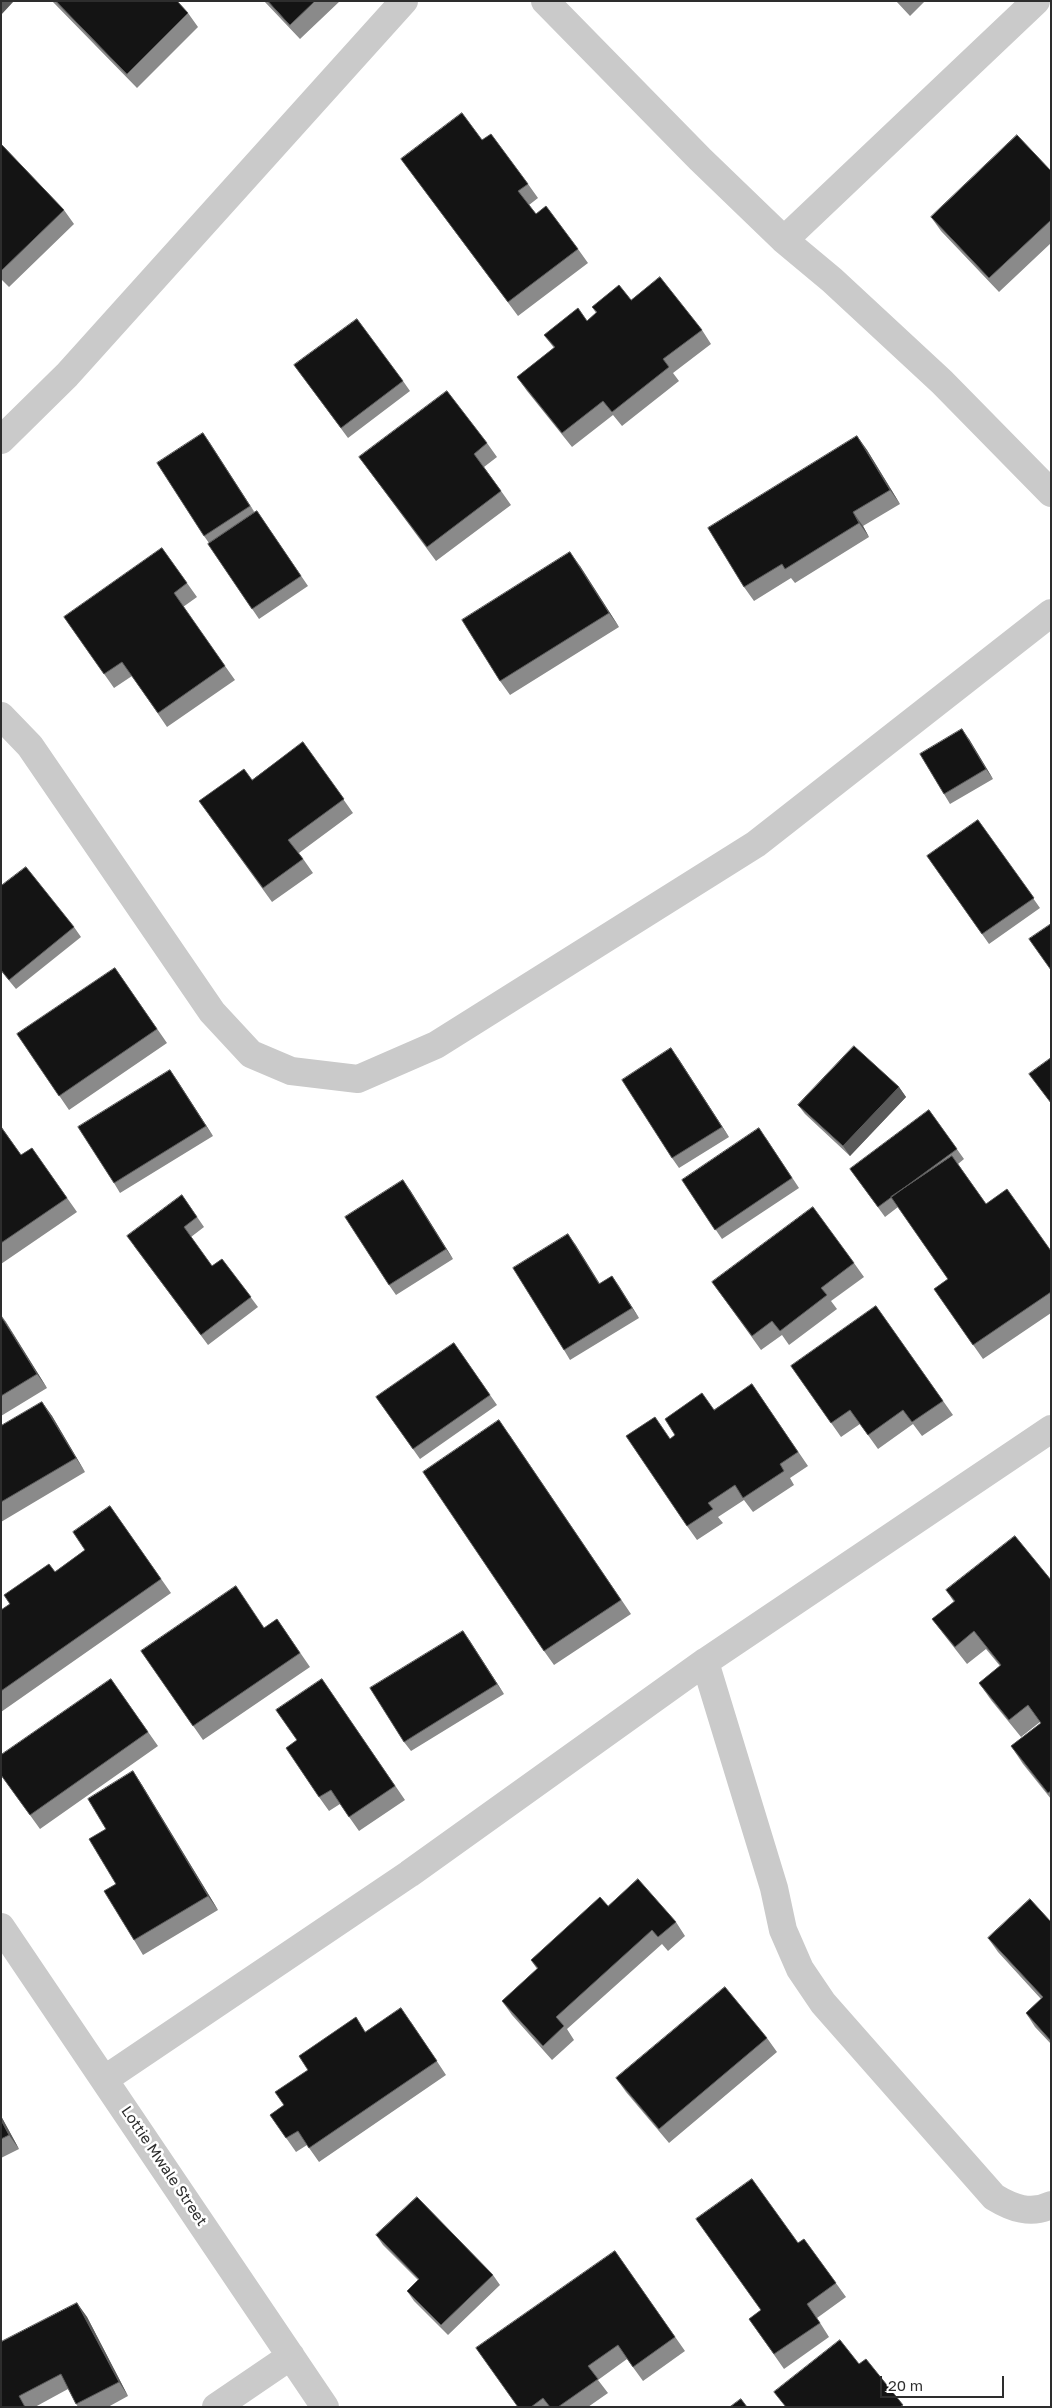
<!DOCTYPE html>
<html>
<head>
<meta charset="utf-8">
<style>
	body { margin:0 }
	#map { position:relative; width:1052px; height:2408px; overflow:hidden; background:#fff; font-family:"Golos Text",sans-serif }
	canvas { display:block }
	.frame { position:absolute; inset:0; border:2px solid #2d2d2d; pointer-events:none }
	.scale { position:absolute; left:880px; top:2376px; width:124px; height:22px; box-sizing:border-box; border:2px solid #2d2d2d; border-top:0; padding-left:6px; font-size:15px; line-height:18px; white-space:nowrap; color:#2d2d2d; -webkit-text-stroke:4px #fff; paint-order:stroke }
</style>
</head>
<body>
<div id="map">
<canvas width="1052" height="2408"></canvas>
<div class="frame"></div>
<div class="scale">20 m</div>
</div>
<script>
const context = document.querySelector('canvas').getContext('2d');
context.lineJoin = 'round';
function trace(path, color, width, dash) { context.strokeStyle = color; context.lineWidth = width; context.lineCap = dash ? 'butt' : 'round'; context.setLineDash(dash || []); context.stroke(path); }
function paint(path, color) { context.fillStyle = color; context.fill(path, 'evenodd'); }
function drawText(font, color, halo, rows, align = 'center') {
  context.font = font + ' "Golos Text",sans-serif'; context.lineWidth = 5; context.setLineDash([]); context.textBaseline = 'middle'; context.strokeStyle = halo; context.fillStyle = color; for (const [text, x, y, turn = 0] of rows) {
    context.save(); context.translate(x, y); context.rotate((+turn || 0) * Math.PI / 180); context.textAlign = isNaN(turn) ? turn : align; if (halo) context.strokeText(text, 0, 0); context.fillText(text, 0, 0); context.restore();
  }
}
trace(new Path2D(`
	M545 1 700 159 784 240 832 280 942 382 1051 493
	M784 240 1036 1
	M1 440 67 375 404 1
	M1 716 30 746 212 1012 251 1054 291 1071 358 1079 436 1045 756 844 1051 613
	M705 1662 774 1888 783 1930 800 1969 823 2003 994 2197C1012 2208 1031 2215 1051 2205
	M1 1927 325 2407
	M105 2079 409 1874 705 1662 1051 1429
	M216 2407 291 2356`), '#cacaca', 28);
paint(new Path2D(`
	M52 1H177L188 13 198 27 137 88Z
	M264 1H340L300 39Z
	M896 1H925L910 16Z
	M482 140 528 184 538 198 529 205 536 214 578 249 588 263 518 316 401 159Z
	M1 144 64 210 74 224 9 287 1 279Z
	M1051 171V243L999 292 941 231 931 217Z
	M631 300 702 330 711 344 673 373 679 381 622 426 613 415 572 447 527 391 517 377 554 348 544 335 587 321 596 313 592 307Z
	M294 365 403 381 410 391 348 438Z
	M203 433 254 512 257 511 308 586 259 619 208 544 209 543 204 536Z
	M857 436 867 450 900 504 863 526 869 537 795 583 791 578 754 601 744 587Z
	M487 443 497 457 484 467 511 505 436 561 359 457Z
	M162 548 197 597 183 607 235 680 167 727 132 676 114 688 64 617Z
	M580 566 619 627 510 695 500 681Z
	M969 739 993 779 950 804 944 794Z
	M303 742 353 813 299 853 313 873 272 902 209 815 252 780Z
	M978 820 1040 908 989 944 927 856Z
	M1 886 74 927 81 937 16 989 1 971Z
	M115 968 167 1043 69 1110 17 1034Z
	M678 1058 729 1137 679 1168 672 1158Z
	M170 1070 213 1136 120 1193 114 1183Z
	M899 1087 906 1097 850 1156 805 1114 798 1105Z
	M929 1110 964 1159 958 1164 986 1204 1051 1251V1313L983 1359 934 1289 948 1279 898 1207 885 1217 850 1169Z
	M1 1126 21 1155 32 1148 77 1212 1 1264Z
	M766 1138 799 1188 722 1239 682 1180Z
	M410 1190 453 1259 396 1295 389 1285Z
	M182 1195 204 1227 191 1237 212 1266 222 1259 258 1307 208 1345 134 1246Z
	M575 1244 600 1284 612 1276 639 1318 570 1360 564 1350Z
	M854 1263 864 1277 831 1301 837 1309 789 1345 782 1335 761 1350 712 1282Z
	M876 1306 953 1415 922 1436 913 1424 878 1449 860 1424 841 1437 791 1366Z
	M1 1315 47 1388 1 1416Z
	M454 1343 497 1405 420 1459 376 1397Z
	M752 1384 808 1466 790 1478 794 1485 753 1512 744 1500 718 1517 723 1523 697 1540 687 1526 670 1439Z
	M42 1402 52 1416 85 1472 1 1522V1426Z
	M509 1434 631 1614 554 1665 544 1651Z
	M110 1506 171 1593 1 1712V1610L85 1550Z
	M1051 1580V1799L1023 1764 1011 1746 1041 1723 1040 1722 1021 1737 991 1700 979 1683 1000 1666 986 1649 967 1664 945 1636 932 1619 954 1602 946 1590Z
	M277 1619 310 1667 203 1740 141 1651 264 1628Z
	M463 1631 504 1694 411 1751 404 1742Z
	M111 1679 158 1746 40 1829 1 1775Z
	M322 1679 405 1800 359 1831 340 1804 329 1811 319 1797 297 1740Z
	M133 1771 142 1785 218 1910 143 1955 134 1940 116 1884 106 1829Z
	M608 1906 676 1922 685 1936 668 1951 662 1944 567 2029 574 2040 552 2060 512 2015 502 2001 537 1969 531 1960Z
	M1051 1922V2044L1035 2027 1026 2013 1041 1999 998 1952 988 1938Z
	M411 2022 446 2075 319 2162 307 2145 296 2152 270 2115 284 2105 366 2032Z
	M767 2038 777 2052 669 2143 626 2092 616 2078Z
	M1 2116 19 2149 1 2158Z
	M376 2235 493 2275 500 2285 448 2335 414 2301 407 2291 418 2280 383 2245Z
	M804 2239 846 2297 817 2318 829 2337 784 2369 749 2319 761 2310 798 2243Z
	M615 2251 685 2351 643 2381 627 2359 598 2380 608 2393 588 2407H518Z
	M77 2303 87 2317 128 2396 108 2407H78L68 2389 35 2407H1Z`), '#8a8a8a');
paint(new Path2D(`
	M1 1H14L1 15Z
	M203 433 210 443 257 516 250 506Z
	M857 436 867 450 900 504 890 490Z
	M853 512 863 526 869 537 859 523Z
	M570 552 580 566 619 627 609 613Z
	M962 729 969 739 993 779 986 769Z
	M671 1048 678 1058 729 1137 722 1127Z
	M170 1070 177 1080 213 1136 206 1126Z
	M899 1087 906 1097 850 1156 843 1146Z
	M403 1180 410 1190 453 1259 446 1249Z
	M568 1234 575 1244 606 1294 599 1284Z
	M612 1276 619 1286 639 1318 632 1308Z
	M1 1315 6 1322 47 1388 37 1374Z
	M42 1402 52 1416 85 1472 76 1458Z
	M463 1631 470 1641 504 1694 497 1684Z
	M133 1771 142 1785 218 1910 208 1896Z
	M1 2116 19 2149 9 2135 1 2120Z
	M77 2303 87 2317 128 2396 119 2382Z`), '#5a5a5a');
const building = new Path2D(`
	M56 1H177L188 13 127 74Z
	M268 1H315L290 25Z
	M462 113 482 140 491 134 528 184 518 191 536 214 546 206 578 249 508 302 401 159Z
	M1017 135 1051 171V220L989 278 931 217Z
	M1 144 64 210 1 271Z
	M660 277 702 330 663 359 669 367 612 412 603 401 562 433 517 377 555 347 544 335 578 308 587 321 597 312 592 307 619 285 631 300Z
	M357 319 403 381 341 428 294 365Z
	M447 391 487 443 474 454 501 491 427 547 359 457Z
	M203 433 250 506 204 536 157 463Z
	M857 436 890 490 853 512 859 523 785 569 782 564 744 587 708 528Z
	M257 511 301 576 252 609 208 544Z
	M162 548 187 583 174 593 225 666 158 713 122 662 104 674 64 617Z
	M570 552 609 613 500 681 462 620Z
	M962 729 986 769 944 794 920 754Z
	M303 742 344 799 288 840 303 859 263 888 199 801 244 769 252 780Z
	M978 820 1034 898 982 934 927 856Z
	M26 867 74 927 9 980 1 970V886Z
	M1051 924V970L1029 939Z
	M115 968 157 1029 59 1096 17 1034Z
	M854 1046 899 1087 843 1146 798 1105Z
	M671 1048 722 1127 672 1158 622 1080Z
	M1051 1058V1103L1029 1074Z
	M170 1070 206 1126 114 1183 78 1127Z
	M929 1110 957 1149 878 1207 850 1169Z
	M1 1127 21 1155 32 1148 67 1198 1 1243Z
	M759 1128 792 1178 715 1230 682 1180Z
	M952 1156 986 1204 1007 1189 1051 1251V1292L973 1345 934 1289 948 1279 891 1197Z
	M403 1180 446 1249 389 1285 345 1217Z
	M182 1195 197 1217 184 1227 212 1266 222 1259 251 1297 201 1335 127 1236Z
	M813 1207 854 1263 821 1288 827 1295 780 1331 772 1321 752 1336 712 1282Z
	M568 1234 599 1284 612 1276 632 1308 564 1350 513 1268Z
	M876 1306 943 1401 912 1422 903 1410 868 1435 850 1410 831 1423 791 1366Z
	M1 1316 37 1374 1 1396Z
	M454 1343 490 1395 413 1449 376 1397Z
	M752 1384 798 1452 780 1464 784 1471 743 1498 735 1485 708 1503 713 1509 687 1526 626 1436 655 1417 670 1439 675 1435 665 1419 702 1393 714 1410Z
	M42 1402 76 1458 1 1502V1426Z
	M499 1420 621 1600 544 1651 423 1472Z
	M110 1506 161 1579 1 1691V1610L10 1604 4 1595 49 1564 55 1572 85 1550 73 1532Z
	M1015 1536 1051 1580V1791L1048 1793 1011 1746 1041 1723 1028 1705 1009 1720 979 1683 1001 1665 974 1631 955 1647 932 1619 955 1601 946 1590Z
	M236 1586 264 1628 277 1619 300 1653 193 1726 141 1651Z
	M463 1631 497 1684 404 1742 370 1688Z
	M111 1679 148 1732 30 1815 1 1775V1755Z
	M322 1679 395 1786 349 1817 331 1790 319 1797 286 1748 297 1740 276 1710Z
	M133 1771 208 1896 134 1940 104 1891 116 1884 89 1839 106 1829 88 1799Z
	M638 1879 676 1922 658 1937 652 1930 556 2017 564 2026 543 2046 502 2001 538 1968 531 1960 600 1897 608 1906Z
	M1030 1899 1051 1922V2041L1026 2013 1043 1997 988 1938Z
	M725 1987 767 2038 659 2129 616 2078Z
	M401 2008 437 2061 309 2148 298 2131 286 2138 270 2115 284 2105 275 2092 308 2070 299 2056 356 2017 365 2032Z
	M1 2120 9 2135 1 2139Z
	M752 2179 798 2243 804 2239 836 2283 807 2304 820 2323 774 2354 749 2319 761 2310 696 2219Z
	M417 2197 493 2275 441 2325 407 2291 419 2279 376 2235Z
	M615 2251 675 2337 633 2367 618 2345 588 2366 598 2379 558 2407H550L543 2398 531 2407H518L476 2348Z
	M77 2303 119 2382 76 2404 61 2374 19 2396 25 2407H1V2342Z
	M840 2340 859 2364 866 2359 903 2405 900 2407H786L774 2392Z
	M741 2399 747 2407H730Z`);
paint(building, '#141414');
trace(building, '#5a5a5a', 1);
drawText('15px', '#2d2d2d', '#fff', [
	["Lottie Mwale Street",164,2166,56]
]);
</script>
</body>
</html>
